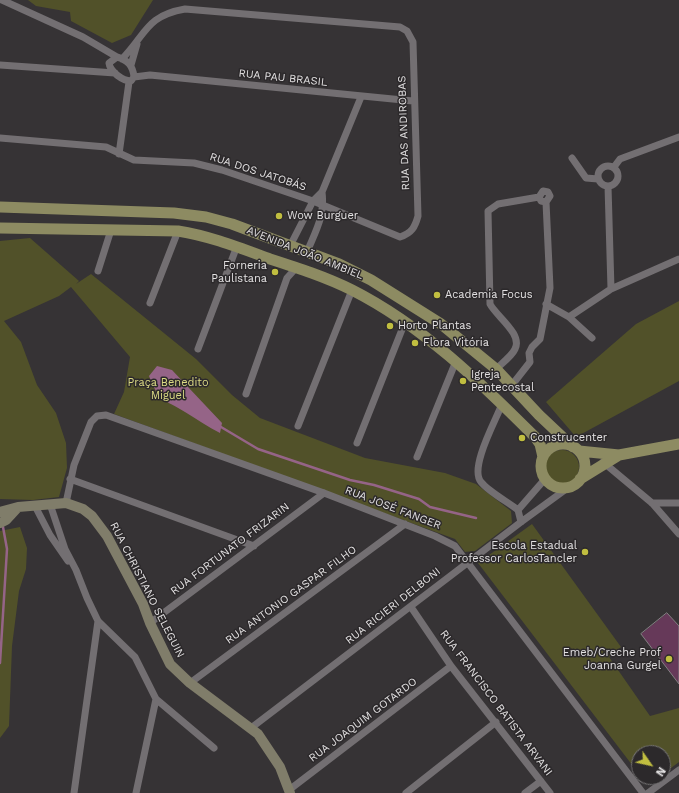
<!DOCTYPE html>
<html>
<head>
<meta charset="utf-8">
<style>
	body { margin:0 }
	#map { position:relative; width:679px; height:793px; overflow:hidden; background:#363335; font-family:"Work Sans",sans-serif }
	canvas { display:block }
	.north { position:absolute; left:631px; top:745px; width:40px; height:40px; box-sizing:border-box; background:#2c292b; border:1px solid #757374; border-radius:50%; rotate:124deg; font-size:11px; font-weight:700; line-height:16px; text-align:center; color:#e3e1e2 }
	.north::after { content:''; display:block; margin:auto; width:14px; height:18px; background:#c1be40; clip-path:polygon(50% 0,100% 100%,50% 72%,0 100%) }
</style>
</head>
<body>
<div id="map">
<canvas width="679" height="793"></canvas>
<div class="north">N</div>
</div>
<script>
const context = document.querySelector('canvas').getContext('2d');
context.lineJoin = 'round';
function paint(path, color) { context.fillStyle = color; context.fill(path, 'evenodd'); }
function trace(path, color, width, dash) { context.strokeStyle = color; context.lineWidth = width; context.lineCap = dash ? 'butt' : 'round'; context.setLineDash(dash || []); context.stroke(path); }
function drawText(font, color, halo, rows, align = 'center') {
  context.font = font + ' "Work Sans",sans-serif'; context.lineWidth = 3; context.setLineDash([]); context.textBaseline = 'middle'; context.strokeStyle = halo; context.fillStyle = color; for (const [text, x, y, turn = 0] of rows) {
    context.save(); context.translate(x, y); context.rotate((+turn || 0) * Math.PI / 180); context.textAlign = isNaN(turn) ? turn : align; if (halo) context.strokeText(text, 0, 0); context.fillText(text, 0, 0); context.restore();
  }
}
paint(new Path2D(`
	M28 0H153L131 35 112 43 71 21 70 12 36 6Z
	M30 238 79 281 76 284 91 274 196 359 232 395 260 418 365 458 445 473 476 484 511 511 512 523 475 551 465 552 455 539 114 414 124 392 130 357 71 287 59 296 4 321 21 342 37 385 56 413 66 443 67 468 59 497 33 500 0 499V241Z
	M679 301V381L576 437 546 402 636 324Z
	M545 467a17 17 0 1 1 34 0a17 17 0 1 1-34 0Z
	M532 524 621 647 609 657 650 716 679 708V762L663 774V753H639V774L478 563Z
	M20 527 27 548 26 569 19 591 12 646 9 726 0 738V531Z`), '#515129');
paint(new Path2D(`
	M157 366 172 370 222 423 220 433C208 427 197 419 185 412 164 399 159 402 149 376Z`), '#956487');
trace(new Path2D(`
	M221 427 258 449 350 480 374 485 419 499 430 507 476 518
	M0 663 7 549 3 527`), '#956487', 2.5);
const building = new Path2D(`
	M667 613 679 626V684L641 634Z`);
paint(building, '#663959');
trace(building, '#838082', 1);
trace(new Path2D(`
	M2 0 83 37 117 57
	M117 57C128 60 133 66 134 77L131 81C123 81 110 72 109 63Z
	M0 65 115 73
	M131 65 137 44
	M134 77 150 75 413 101
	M0 138 106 147 134 160 194 163 222 170 313 201 400 237C412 233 415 227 418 216L413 42 407 31 400 27 185 9C146 16 147 33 122 59
	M119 154 129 82
	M572 158 586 178 598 179
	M598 176a10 10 0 1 1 20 0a10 10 0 1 1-20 0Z
	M614 167 620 159 679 137
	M608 186 611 289
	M290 246 313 201 322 192 361 97
	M307 252C316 230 325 216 322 192
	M98 271 111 230
	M150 303 178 231
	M546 304 569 317 592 338
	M569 317 611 289 679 259
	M198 349 237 246
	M496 369C501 364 512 356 515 349 523 334 496 316 490 304L488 211 498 204 539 197
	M512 385 530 362 529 353 532 347 540 339 550 288 546 202 550 196 548 192 543 191 539 197 541 201 546 202
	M246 394 287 278 296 268
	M502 404C496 420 469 468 481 482 489 492 508 502 518 510L521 522
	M298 426 352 290
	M357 443 405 322
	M417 457 456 361
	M603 462 652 503 679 534
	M70 479 254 546
	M66 503 74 465 91 422 97 416 106 415 324 493 435 536 455 546 643 793
	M652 503H679
	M50 504 65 549 76 570 87 598 98 621 135 657 156 699 214 748
	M35 506 50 535 68 561
	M518 510 545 479
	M411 607 451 666 550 793
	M150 623 324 493
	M190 683 405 524
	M251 728 521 522 569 487
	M289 790 451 666
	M74 793 98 621
	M136 793 156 699
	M406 793 496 722
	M525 793 541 781
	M648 793 679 770`), '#736f72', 7);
trace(new Path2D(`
	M0 512 18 507 66 503 83 509 92 516 107 536 143 604 150 623 170 664 190 683 258 734 280 767 290 793
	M0 523 6 520 18 507`), '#807d6a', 10);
trace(new Path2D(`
	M0 207 174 213 206 217 232 224 339 264 371 280 441 324 496 369 539 415 573 447
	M0 228 178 231C210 236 240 248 270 259 298 268 326 277 352 290 423 326 480 382 535 437L540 444 543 457
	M541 466a22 22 0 1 1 44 0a22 22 0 1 1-44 0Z
	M579 451 619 455 679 444
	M580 479 619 455`), '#8d8b62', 11);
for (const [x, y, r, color] of [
	[279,216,4,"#c1be40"],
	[275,272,4,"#c1be40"],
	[437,295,4,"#c1be40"],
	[390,326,4,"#c1be40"],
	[415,343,4,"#c1be40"],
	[463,381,4,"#c1be40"],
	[522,438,4,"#c1be40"],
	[585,552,4,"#c1be40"],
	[669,659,4,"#c1be40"]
]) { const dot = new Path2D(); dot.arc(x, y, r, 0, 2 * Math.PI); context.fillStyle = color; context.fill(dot); trace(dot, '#2c292b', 1.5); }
drawText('11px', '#e3e1e2', '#2c292b', [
	["RUA PAU BRASIL",283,78,6],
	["RUA DAS ANDIROBAS",404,133,-92],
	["RUA DOS JATOBÁS",258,172,18],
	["AVENIDA JOÃO AMBIEL",305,253,22],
	["RUA JOSÉ FANGER",393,508,21],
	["RUA FORTUNATO FRIZARIN",230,549,-37],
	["RUA CHRISTIANO SELEGUIN",147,590,63],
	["RUA ANTONIO GASPAR FILHO",291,595,-36],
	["RUA RICIERI DELBONI",393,606,-38],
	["RUA FRANCISCO BATISTA ARVANI",496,703,53],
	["RUA JOAQUIM GOTARDO",363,720,-37]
]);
drawText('11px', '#e3e1e2', '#2c292b', [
	["Wow Burguer",287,216],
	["Forneria",267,266,"right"],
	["Paulistana",267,279,"right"],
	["Academia Focus",445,295],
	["Horto Plantas",398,326],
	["Flora Vitória",423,343],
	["Igreja",471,375],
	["Pentecostal",471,388],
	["Construcenter",530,438],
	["Escola Estadual",577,546,"right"],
	["Professor CarlosTancler",577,559,"right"],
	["Emeb/Creche Prof",661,653,"right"],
	["Joanna Gurgel",661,666,"right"]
], 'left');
drawText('11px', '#dbda84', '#2c292b', [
	["Praça Benedito",168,383],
	["Miguel",168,396]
]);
</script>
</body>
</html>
